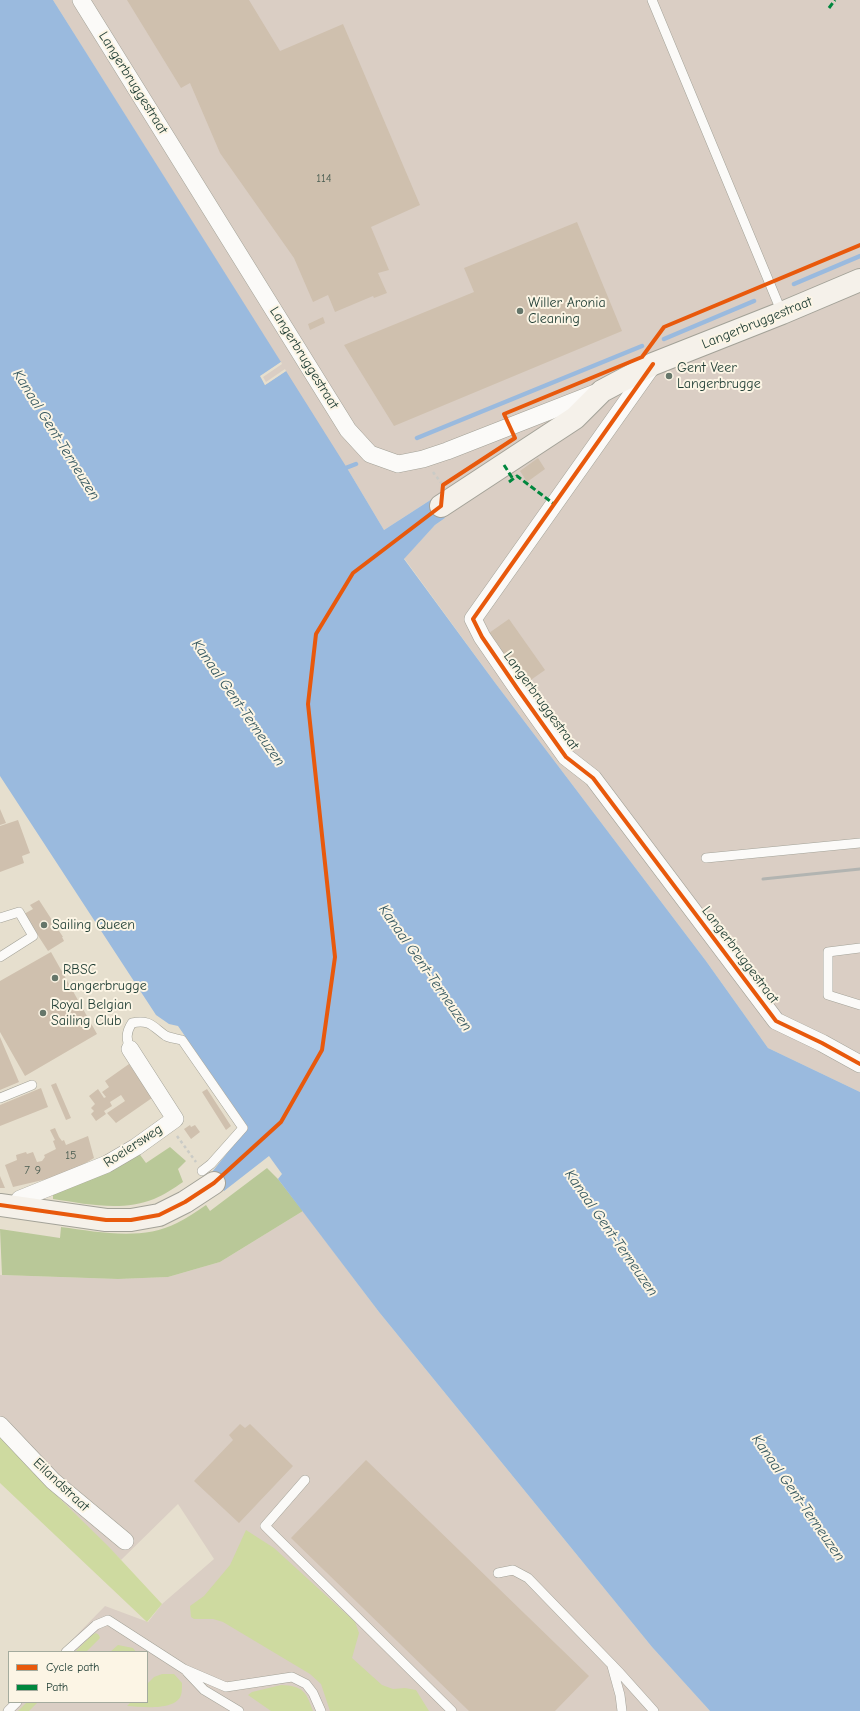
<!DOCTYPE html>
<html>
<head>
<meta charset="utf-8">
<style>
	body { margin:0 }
	#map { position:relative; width:860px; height:1711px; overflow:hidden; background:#e6dfce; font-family:"Comic Neue",sans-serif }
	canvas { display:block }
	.legend { position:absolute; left:8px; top:1651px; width:140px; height:52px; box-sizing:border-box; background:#fcf5e5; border:1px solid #a4ab9e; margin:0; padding:5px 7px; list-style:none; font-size:12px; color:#1f3d34 }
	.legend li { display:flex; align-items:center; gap:8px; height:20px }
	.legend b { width:20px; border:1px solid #a4ab9e }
</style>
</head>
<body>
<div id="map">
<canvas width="860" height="1711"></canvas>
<ul class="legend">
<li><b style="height:5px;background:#e8590c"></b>Cycle path</li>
<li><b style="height:5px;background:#00873e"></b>Path</li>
</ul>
</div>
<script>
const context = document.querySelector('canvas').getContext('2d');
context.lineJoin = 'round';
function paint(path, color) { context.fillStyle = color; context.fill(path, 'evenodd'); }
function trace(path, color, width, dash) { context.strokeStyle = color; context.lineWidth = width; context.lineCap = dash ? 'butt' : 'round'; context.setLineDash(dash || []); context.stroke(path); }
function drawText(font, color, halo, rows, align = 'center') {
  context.font = font + ' "Comic Neue",sans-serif'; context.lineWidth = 4; context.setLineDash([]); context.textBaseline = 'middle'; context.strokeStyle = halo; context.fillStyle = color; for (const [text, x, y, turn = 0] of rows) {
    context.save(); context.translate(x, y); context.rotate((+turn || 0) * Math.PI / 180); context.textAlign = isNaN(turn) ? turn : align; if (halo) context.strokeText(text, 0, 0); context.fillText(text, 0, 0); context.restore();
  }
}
paint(new Path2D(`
	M53 0H860V1092L768 1048 706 961 496 684 404 558 435 525 445 518 432 499 384 530 347 468 265 385 260 376 280 362Z
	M303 1211 379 1312 652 1647 710 1711H2L11 1702H147V1652H60L105 1606 148 1622 162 1604 214 1559 178 1504 121 1560 49 1488 0 1436V1275L118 1279 168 1277 220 1262Z`), '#dacec4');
paint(new Path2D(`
	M0 1436 49 1488 109 1547 162 1604 147 1622 0 1483Z
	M246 1530 274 1548 355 1622 359 1633 352 1658 382 1685 393 1689 405 1688 416 1690 429 1711H330L321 1684 310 1674 223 1622 213 1619H194L191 1617 190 1606 204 1596 230 1565Z
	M96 1633 99 1635 100 1638 86 1652H75L92 1635Z
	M118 1645 133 1648 136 1652H110Z
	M162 1674H174L182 1683C182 1687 182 1692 181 1695 176 1711 142 1707 127 1706L131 1702H147V1684L154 1677Z
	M281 1685C303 1686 306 1691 313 1711H271L248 1695 252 1692Z
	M27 1702H38L29 1711H18Z`), '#cedaa0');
paint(new Path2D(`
	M170 1147 186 1161 178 1169 183 1182C174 1188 164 1195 154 1199 121 1212 87 1204 53 1199V1192L138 1152 146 1163Z
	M267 1168 278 1179 303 1211 220 1262 168 1277 118 1279 2 1275 0 1229 60 1238 61 1227C99 1232 142 1241 177 1223 187 1218 197 1211 206 1205L210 1211Z`), '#b9c898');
paint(new Path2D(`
	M0 0H53L281 362 261 376 265 385 286 371 347 468 384 530 432 499 445 518 435 525 404 559 496 684 706 961 768 1048 860 1092V1711H710L652 1647 379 1312 278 1179 282 1174 269 1156 224 1191 212 1172 248 1127 178 1026 169 1024 156 1015 0 776Z`), '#9abade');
paint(new Path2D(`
	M281 362 282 364 263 377 266 382 285 369 286 371 265 385 260 376Z`), '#e6dfce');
trace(new Path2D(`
	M794 284 860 256
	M664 339 754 301
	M417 438 642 346
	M343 469 356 464`), '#9abade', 4.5);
trace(new Path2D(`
	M222 1176 281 1122 322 1050 335 957 308 704 316 634 353 573 432 513`), '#365860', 1, [5, 4]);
paint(new Path2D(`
	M127 0H249L280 51 343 24 420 205 371 227 389 270 378 273 387 293 374 298 373 296 335 312 328 295 313 302 294 258 220 153 190 83 181 88Z
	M577 222 622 331 394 426 344 345 474 292 464 268Z
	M323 317 325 323 310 330 308 324Z
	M538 458 545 469 527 482 520 471Z
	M509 619 545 670 525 684 489 633Z
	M0 809 6 823 0 825Z
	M18 820 30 853 22 856 24 863 0 872V826Z
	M39 900 63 937H62L64 941 48 951 24 914 33 909 30 905Z
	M51 952 97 1034 25 1076 0 1032V981Z
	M0 1037 19 1082 0 1090Z
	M129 1064 152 1098 116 1123 107 1113 125 1101 121 1095 110 1102 112 1106 104 1111 106 1114 96 1121 91 1114 94 1111 91 1108 95 1104 89 1096 98 1089 104 1098 106 1097 102 1092 109 1087 105 1081Z
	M56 1083 71 1118 66 1120 51 1085Z
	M41 1088 48 1107 0 1126V1105Z
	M207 1089 231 1126 226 1130 202 1092Z
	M190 1125 191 1127 195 1125 200 1132 191 1139 184 1129Z
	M55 1128 59 1137 62 1141 64 1140 66 1145 88 1136 94 1158 79 1167 47 1179 13 1187 5 1165 17 1160 16 1155 26 1152 27 1154 33 1152 37 1162 42 1161 45 1157 44 1155 56 1149 53 1141 55 1140 50 1130Z
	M0 1176 5 1188H0Z
	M240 1424 245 1428 250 1424 293 1466 239 1523 194 1481 233 1440 229 1435Z
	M366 1460 589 1676 555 1711H469L291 1538Z`), '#cfc0ae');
const service = new Path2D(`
	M652 0 782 313
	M706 858 860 843
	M0 918 19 912 33 936 0 957
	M860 948 828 952V995L860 1005
	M130 1049C126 1039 126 1032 132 1023 150 1019 153 1027 166 1036 171 1038 177 1039 182 1040L243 1128 211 1164 202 1171
	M0 1098 32 1085
	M305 1480 265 1526 452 1711
	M498 1573 513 1570 528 1578 620 1673 654 1711
	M66 1652 96 1625 108 1620 184 1669 226 1687 292 1677 306 1684 313 1693 321 1711
	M612 1666 620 1695 622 1711
	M187 1672 204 1690 239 1711
	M8 1711 17 1702`);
const minor = new Path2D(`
	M81 0 348 430 370 454 398 464 423 459 447 451 598 392
	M652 366 473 619 482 637 519 691 566 757 593 778 776 1021 822 1043 860 1064
	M19 1207 20 1199 107 1164 136 1147 175 1119 130 1049
	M0 1425 53 1481 125 1541`);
const secondary = new Path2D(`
	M441 506 575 418 602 391 653 364 782 313 860 280
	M0 1205 106 1220H131L159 1215 185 1202 214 1183`);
trace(service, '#a3a298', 10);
trace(minor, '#a3a298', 18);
trace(secondary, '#a3a298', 24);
trace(new Path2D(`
	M433 472 442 484
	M177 1136 196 1162`), '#cacbc6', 2.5, [3, 3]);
trace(service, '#fbfaf8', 9);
trace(minor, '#fbfaf8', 17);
trace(secondary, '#f5f1ea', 22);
trace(new Path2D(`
	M763 879 860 869`), '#b2b4b1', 3);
trace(new Path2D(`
	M829 8 835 0
	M504 465 513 479
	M509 482 517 476 554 504`), '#00873e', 3, [6, 3]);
trace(new Path2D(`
	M653 364 473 619 482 637 519 691 566 757 593 778 776 1021 822 1043 860 1064
	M0 1205 106 1220H131L159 1215 185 1202 214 1183 281 1122 322 1050 335 957 308 704 316 634 353 573 441 506 443 485 515 438 504 414 642 357 664 327 860 245`), '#e8590c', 4);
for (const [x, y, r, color] of [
	[520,311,4,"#65766a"],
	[669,376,4,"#65766a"],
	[44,925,4,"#65766a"],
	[55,978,4,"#65766a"],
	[43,1013,4,"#65766a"]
]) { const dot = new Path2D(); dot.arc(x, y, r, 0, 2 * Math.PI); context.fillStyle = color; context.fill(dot); trace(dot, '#fcf5e5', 1.5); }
drawText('12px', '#4b5e52', null, [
	["114",324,179],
	["15",71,1156],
	["7",27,1171],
	["9",38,1171]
]);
drawText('14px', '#1f3d34', '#fcf5e5', [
	["Langerbruggestraat",133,83,58],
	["Langerbruggestraat",757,323,-22],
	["Langerbruggestraat",304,358,58],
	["Langerbruggestraat",541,701,54],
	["Langerbruggestraat",740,955,53],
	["Roeiersweg",133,1146,-33],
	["Eilandstraat",61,1485,43]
]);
drawText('14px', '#1f3d34', '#fcf5e5', [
	["Willer Aronia",528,303],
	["Cleaning",528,319],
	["Gent Veer",677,368],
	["Langerbrugge",677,384],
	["Sailing Queen",52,925],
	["RBSC",63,970],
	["Langerbrugge",63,986],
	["Royal Belgian",51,1005],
	["Sailing Club",51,1021]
], 'left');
drawText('italic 15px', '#365860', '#fcf5e5', [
	["Kanaal Gent-Terneuzen",56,435,58],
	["Kanaal Gent-Terneuzen",238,703,55],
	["Kanaal Gent-Terneuzen",425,968,55],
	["Kanaal Gent-Terneuzen",611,1233,55],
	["Kanaal Gent-Terneuzen",798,1498,55]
]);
</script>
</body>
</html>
